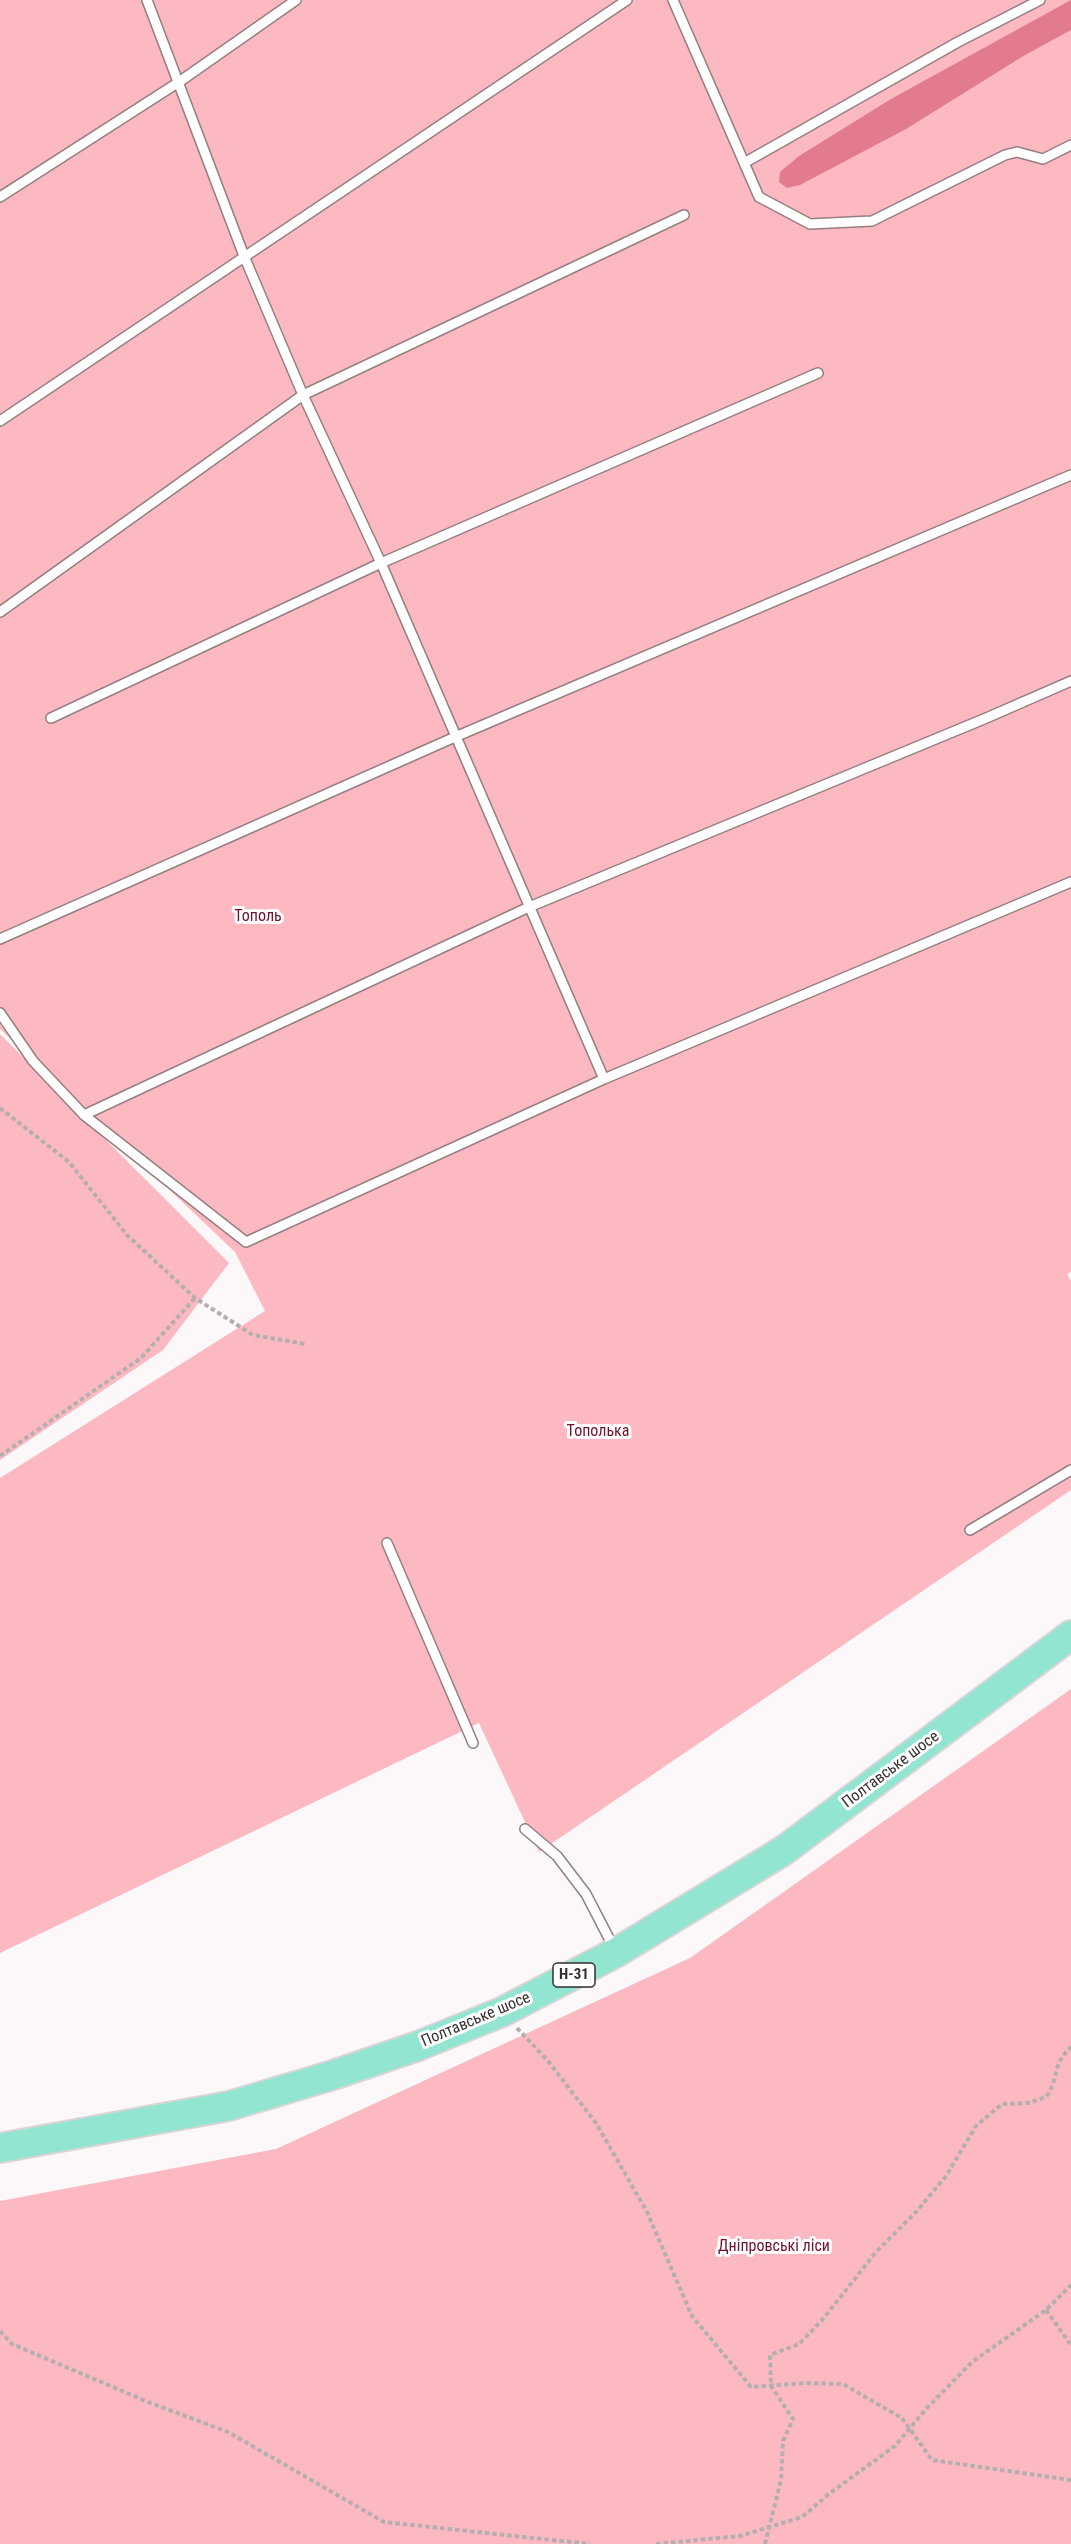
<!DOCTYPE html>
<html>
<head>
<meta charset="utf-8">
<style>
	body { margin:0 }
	canvas { display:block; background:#fcf7f8 }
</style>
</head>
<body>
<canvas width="1071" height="2544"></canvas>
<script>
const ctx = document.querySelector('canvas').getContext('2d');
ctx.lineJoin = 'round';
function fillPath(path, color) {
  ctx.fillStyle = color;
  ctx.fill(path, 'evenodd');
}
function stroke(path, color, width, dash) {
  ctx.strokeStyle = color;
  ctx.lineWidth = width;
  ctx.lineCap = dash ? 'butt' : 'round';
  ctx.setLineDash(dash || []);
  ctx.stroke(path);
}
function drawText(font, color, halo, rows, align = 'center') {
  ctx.font = font + ' "Roboto Condensed",sans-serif';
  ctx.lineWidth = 6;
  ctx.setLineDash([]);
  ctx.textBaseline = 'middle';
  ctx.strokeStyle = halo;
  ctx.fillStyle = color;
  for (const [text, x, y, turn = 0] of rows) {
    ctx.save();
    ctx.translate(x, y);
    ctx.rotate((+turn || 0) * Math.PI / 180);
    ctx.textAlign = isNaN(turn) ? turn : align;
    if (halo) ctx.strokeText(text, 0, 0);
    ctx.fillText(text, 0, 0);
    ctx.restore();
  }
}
fillPath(new Path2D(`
	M0,0H1071V1272L1067,1274L1071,1281V1490L539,1852L479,1723L0,1953V1478L265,1311L235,1252L0,1029Z
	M0,1034L229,1263L163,1350L0,1460Z
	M1071,1689V2544H0V2201L276,2149L690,1958Z`), '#fdb9c2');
fillPath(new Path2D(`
	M1071,0V30L1025,55L906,129L800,185L787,188L779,182L780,172L799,156L891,99Z`), '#e27b8c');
const lane = new Path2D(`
	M147,0L244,256L303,395L381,563L604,1079
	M673,0L759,197L810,224L872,221L1005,155L1017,152L1043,159L1071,145
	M744,163L958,42L1040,0
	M0,197L179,82L296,0
	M0,421L627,0
	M0,612L303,395L684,215
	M51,718L381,563L818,373
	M0,939L455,737L1071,475
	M0,1013L33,1061L84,1115L246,1242L604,1079L1071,882
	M84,1115L529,907L984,719L1071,681
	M970,1530L1071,1470
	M387,1543L473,1743
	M525,1829L557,1856L586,1894L615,1950`);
const primary = new Path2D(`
	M0,2148L229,2106L333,2075L418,2046L502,2012L617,1952L783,1851L1071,1635`);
stroke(lane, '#947f81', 12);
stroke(primary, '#d7d5d5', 32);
stroke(new Path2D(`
	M0,1108L69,1162L127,1235L195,1298L253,1335L306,1344
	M0,1456L141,1358L195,1298
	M517,2028L548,2061L596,2123L647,2212L692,2316L751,2387L805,2383L843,2384L902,2418L932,2460L1071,2480
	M1046,2310L1071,2345
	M0,2331L12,2344L148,2402L228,2432L384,2522L590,2544
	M656,2544L740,2536L802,2517L830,2493L895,2446L926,2409L972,2362L1046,2310L1071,2285
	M765,2544L781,2480L783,2441L793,2419L771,2386L770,2355L799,2344L823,2319L876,2252L916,2212L946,2176L976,2126L1002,2104L1028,2103L1046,2097C1060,2077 1051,2066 1071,2047`), '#b5aeaf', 4, [4.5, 3]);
stroke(lane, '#fff', 9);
stroke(primary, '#92e5d0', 28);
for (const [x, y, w] of [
	[574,1975,42]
]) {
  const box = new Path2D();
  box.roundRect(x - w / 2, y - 12, w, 24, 4.5);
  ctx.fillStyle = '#fff';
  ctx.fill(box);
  stroke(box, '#372e2e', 1.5);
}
drawText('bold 15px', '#372e2e', null, [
	["Н-31",574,1975]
]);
drawText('16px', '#6f122c', '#fff', [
	["Тополь",258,917],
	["Тополька",598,1432],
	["Дніпровські ліси",774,2247]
]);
drawText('16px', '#372e2e', '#fff', [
	["Полтавське шосе",891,1770,-37],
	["Полтавське шосе",476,2020,-23]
]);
</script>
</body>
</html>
